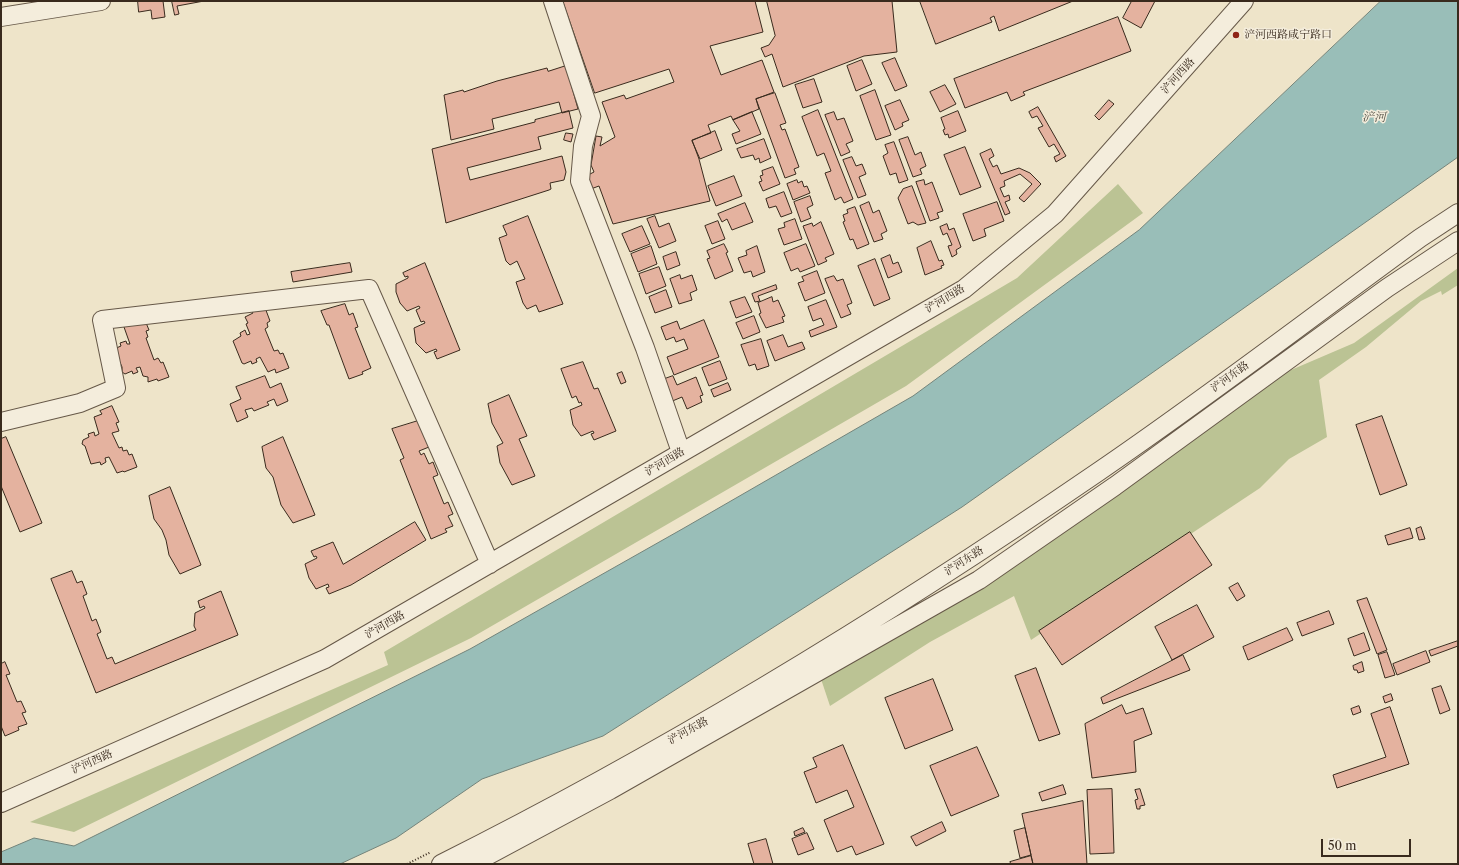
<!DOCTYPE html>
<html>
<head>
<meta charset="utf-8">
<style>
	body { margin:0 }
	#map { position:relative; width:1459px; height:865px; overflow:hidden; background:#eee4c9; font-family:"Libre Caslon Text",serif }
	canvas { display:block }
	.frame { position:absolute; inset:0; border:2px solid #392a1d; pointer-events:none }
	.scale { position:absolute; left:1321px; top:839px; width:90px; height:18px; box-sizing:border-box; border:2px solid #392a1d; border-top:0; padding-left:5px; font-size:12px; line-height:14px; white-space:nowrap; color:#392a1d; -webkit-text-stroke:3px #f4eddc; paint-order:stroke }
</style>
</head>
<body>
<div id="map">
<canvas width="1459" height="865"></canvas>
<div class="frame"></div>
<div class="scale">50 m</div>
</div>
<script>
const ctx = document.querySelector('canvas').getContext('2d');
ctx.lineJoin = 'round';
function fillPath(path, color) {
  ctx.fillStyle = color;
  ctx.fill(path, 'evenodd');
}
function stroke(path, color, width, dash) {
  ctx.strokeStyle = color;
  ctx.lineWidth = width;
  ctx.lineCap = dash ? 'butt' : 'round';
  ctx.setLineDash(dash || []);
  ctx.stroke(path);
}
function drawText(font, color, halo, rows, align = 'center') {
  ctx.font = font + ' "Libre Caslon Text","Noto Serif SC",serif';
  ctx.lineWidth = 3;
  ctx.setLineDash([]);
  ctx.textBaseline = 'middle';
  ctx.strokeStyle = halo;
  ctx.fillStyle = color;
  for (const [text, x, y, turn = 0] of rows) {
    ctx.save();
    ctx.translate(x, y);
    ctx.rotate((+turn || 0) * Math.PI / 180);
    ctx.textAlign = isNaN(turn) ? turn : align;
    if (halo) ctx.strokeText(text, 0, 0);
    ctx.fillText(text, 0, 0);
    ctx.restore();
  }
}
fillPath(new Path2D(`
	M1118,184L1143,213L906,386L471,638L74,832L30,822L388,665L384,652L1017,278Z
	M1458,268V285L1442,295L1441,291L1421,301L1366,347L1319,380L1327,437L1289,459L1260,488L1031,640L1014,596L930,642L830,706L821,679L880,647L973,589L1284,373L1354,343Z`), '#bbc394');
const water = new Path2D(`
	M1381,1H1458V157L962,507L603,736L482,779L396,838L340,864H1V852L34,838L74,846L470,649L684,528L913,396L1139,230Z`);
fillPath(water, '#99beb8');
stroke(water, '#73837a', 1);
const building = new Path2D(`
	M138,1H163L165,17L152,19L151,10L139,12Z
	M172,1H204L177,6L179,14L175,15Z
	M563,1H755L763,32L710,46L721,75L762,60L774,92L756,99L759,109L733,120L731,116L708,125L711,133L692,140L699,159L710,201L613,224L599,186L588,190L584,177L594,172L591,165L596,136L602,137L600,146L615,137L602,102L624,95L626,99L674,82L669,69L595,93Z
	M767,1H892L897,52L864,56L783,87L772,54L765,57L761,48L769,45L775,36Z
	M920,1H1073L999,31L994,16L990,18L992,22L936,44Z
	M1132,1H1155L1141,28L1123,18Z
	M1118,17L1131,51L1023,92L1025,95L1011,101L1007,92L965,108L954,79Z
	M895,58L907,86L895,91L882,63Z
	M862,60L872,84L856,91L847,66Z
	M566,66L578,109L562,113L559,102L492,119L494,129L451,140L444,95L463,90L464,92L497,81L547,68L548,71Z
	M814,79L822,102L803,108L795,85Z
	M945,85L956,104L940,112L930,92Z
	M875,90L891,135L876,140L860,96Z
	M775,93L786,123L780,125L782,130L785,129L799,167L794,169L796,174L785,178L756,99Z
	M900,100L909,120L902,123L903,126L895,130L885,106Z
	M1109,100L1114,104L1099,120L1095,116Z
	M1038,107L1066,156L1056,162L1054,157L1060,154L1054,144L1049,147L1038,128L1043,126L1037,116L1032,118L1029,112Z
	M818,110L853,199L844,203L841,197L835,200L825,173L831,171L824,153L817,156L802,117Z
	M569,111L573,128L538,137L541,149L467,168L470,180L562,156L566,172L564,180L550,183L551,189L549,190L446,223L432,149L535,122V120Z
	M958,111L966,131L949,138L948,134L945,135L943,130L945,129L941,118Z
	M752,112L761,134L736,144L732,134L740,131L733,120Z
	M834,112L837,120L844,118L853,141L846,144L850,152L841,156L825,115Z
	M715,131L722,150L700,159L692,141Z
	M566,133L573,134L571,142L564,140Z
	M908,137L915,155L921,152L926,166L920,169L922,174L913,177L899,140Z
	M764,139L771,158L760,163L759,158L755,160L753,155L741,158L737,149Z
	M894,142L908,180L899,183L896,173L890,175L883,156L888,153L885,145Z
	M965,147L981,187L960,195L944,155Z
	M991,149L994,156L989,159L993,167L997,165L1001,174L1019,168L1030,173L1041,184L1024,202L1019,198L1032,184L1020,174L1004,181L1005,186L1000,188L1004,197L1009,195L1010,200L1005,202L1010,213L1005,215L980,154Z
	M852,157L856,166L862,164L866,174L859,177L866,195L858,198L843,160Z
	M773,167L780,184L763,191L759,182L762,181L760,176L763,175L762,171Z
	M734,176L742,196L716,206L708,186Z
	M797,180L798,183L802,181L804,187L807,186L810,193L793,200L787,184Z
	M924,180L925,185L932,182L943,211L937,213L939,218L930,221L916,182Z
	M912,186L926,223L918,225L913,222L908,224L898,198L903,189Z
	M784,192L792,213L781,217L776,206L769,208L766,199Z
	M810,196L813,205L807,208L811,218L801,222L794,202Z
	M869,202L873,213L879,210L887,231L881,234L883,239L874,242L860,206Z
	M997,202L1004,221L984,229L986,236L973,241L963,214Z
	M745,203L753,222L732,230L727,219L722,222L718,214Z
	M855,207L869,244L857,249L853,239L850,240L843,222L845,221L843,215L848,213L847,210Z
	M528,216L563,304L539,312L536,305L527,309L523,303L516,282L525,279L517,261L510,265L506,261L499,238L507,235L503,226Z
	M655,216L659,227L669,223L676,241L659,248L647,219Z
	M795,219L802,239L784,245L778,229L785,227L784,223Z
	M718,221L725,239L712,244L705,226Z
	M821,222L834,254L825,258L827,261L818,265L803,226L812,223L813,226Z
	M947,224L949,230L954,228L961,247L956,250L957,254L952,257L948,246L952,245L947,233L943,235L940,227Z
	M642,226L650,244L630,252L622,234Z
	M931,241L939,261L942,260L944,265L941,266L942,268L925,275L917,248Z
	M724,244L728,252L726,253L733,271L715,279L707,259L710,258L707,251Z
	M806,244L815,266L800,272L798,268L791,271L784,253Z
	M651,246L657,264L638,272L631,254Z
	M757,246L765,272L753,277L751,271L744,273L738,258L747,255L746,251Z
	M676,252L680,265L667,270L663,257Z
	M890,255L893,264L898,262L902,272L888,278L881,259Z
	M875,259L890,299L874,306L858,266Z
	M350,263L352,272L293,282L291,272Z
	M425,263L460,350L437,359L434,352L437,351L436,349L426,353L416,343L414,328L425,323L424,321L421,322L416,310L420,308L419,306L407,311L400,303L396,292V284L408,278V276L405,277L403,273Z
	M659,267L666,286L646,294L639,274Z
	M817,271L825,293L805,301L798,283L804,281L802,277Z
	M680,275L681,279L692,275L697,290L690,293L692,300L679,304L670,279Z
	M834,276L837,281L843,279L852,303L847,305L851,314L841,318L825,279Z
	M776,285L777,289L758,296L760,301L755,302L752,294Z
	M666,290L672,307L655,313L649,297Z
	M745,297L752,312L736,318L730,302Z
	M772,297L773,302L778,300L785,316L782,317L784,322L766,328L759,314L761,313L758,303Z
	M826,300L837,327L811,337L809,331L824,325L821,318L813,321L808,307Z
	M345,304L349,315L353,313L358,327L355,328L371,368L362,372L363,374L349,379L329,325H327L321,311Z
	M264,305L270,321L267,323L268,327L265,329L274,351L278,350L280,354L283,353L289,368L276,373L275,369L268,372L260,357L256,359L257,362L252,364L251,361L244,364L242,363L233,341L241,336L240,333L245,330L247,335L250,334L246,324L248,323L245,317L253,313L251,310Z
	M754,316L760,332L743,339L736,323Z
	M144,318L149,330L146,331L148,337L146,338L154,360L158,358L161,363L163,362L169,377L158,381L157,379L148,382V377L143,376L140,367L136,368L138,372L133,374L132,371L125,374L122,372V367L114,349L121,346L120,343L126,341L127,344H130L124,327Z
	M704,320L719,357L674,375L667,357L688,349L684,339L676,342L674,337L666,340L661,327L677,321L680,329Z
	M783,335L788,347L802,342L805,349L775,361L767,341Z
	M761,339L769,366L757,370L755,364L749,366L741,345Z
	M720,361L727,379L709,386L702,368Z
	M583,362L594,389L598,388L616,431L594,440L591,434L594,433L593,431L581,436L573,425L570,410L582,405L581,402L579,403L576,396L572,398L561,369Z
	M622,372L626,382L621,384L617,374Z
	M265,376L270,388L281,383L288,401L277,406L274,399L267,402L269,405L254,411L252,408L245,410L248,417L237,422L230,404L241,399L236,387Z
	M673,376L677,385L696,377L703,395L700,396L702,402L687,409L682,397L670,402L662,380Z
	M728,383L731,390L714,397L711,390Z
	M509,395L527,436L519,439L535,476L512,485L500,463L497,446L503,443L492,423L488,404Z
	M112,406L119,422L116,423L119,431L112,433L119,448L122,447L123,451L127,450L129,455L132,454L137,467L124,472L123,471L117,473L109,457L105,458L106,462L101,465L100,462L91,464L85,446L82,444L83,440L89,437L88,434L94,432L95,436L99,434L94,417L102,414L100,411Z
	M1382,416L1407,485L1380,495L1356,425Z
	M418,421L429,447L419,451L421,455L424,453L429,464L433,462L438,475L433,477L444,504L448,502L453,514L448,516L453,526L445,529L447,532L431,539L400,460L404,458L392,429Z
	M6,437L42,523L20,532L1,486V439Z
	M283,437L315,515L293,523L281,505L273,477L266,468L262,447Z
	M170,487L201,565L180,574L169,555L166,540L162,530L154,519L149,496Z
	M415,522L426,540L351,585L329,594L326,588L329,587L328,584L316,589L309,578L305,564L317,558L316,556L314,557L311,551L333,542L343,564Z
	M1421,527L1425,539L1419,540L1416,529Z
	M1410,528L1413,538L1388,545L1385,536Z
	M1190,532L1212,565L1062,665L1039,631Z
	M72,571L77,583L82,581L87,594L83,596L92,621L96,619L101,632L97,634L107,659L112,657L115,664L196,630L194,626L195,613L205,608L204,606L200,608L198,601L221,591L238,635L96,693L51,579Z
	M1238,583L1245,596L1237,601L1229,588Z
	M1367,598L1387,650L1377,654L1357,601Z
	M1197,605L1214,637L1172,660L1155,627Z
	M1329,611L1334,624L1302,636L1297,623Z
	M1287,628L1293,640L1248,660L1243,647Z
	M1364,633L1370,650L1354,656L1348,639Z
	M1458,641V646L1431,656L1429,651Z
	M1426,651L1430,662L1397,675L1393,664Z
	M1387,652L1395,675L1385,678L1378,655Z
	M1183,655L1190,670L1103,704L1101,698Z
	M5,662L10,674L6,675L17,702L21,701L26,712L22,713L27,724L18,727L19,730L5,736L1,726V664Z
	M1362,662L1364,671L1358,673L1357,670H1354L1353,666Z
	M1036,668L1060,734L1039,741L1015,676Z
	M933,679L953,730L905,749L885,698Z
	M1441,686L1450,710L1440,714L1432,689Z
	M1391,694L1393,700L1385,703L1383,697Z
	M1122,705L1126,714L1143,708L1152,734L1134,741L1136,772L1092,778L1085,724Z
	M1359,706L1361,712L1353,715L1351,709Z
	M1390,707L1409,764L1337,788L1333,775L1386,757L1371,714Z
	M843,745L884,844L856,855L852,846L837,852L824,820L854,807L847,790L816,803L804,772L817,767L813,758Z
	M977,747L999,796L951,816L930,766Z
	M1063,785L1066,794L1042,801L1039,793Z
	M1112,789L1114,853L1090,854L1087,790Z
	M1140,789L1145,805L1140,806V809H1137L1135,800L1138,799L1135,790Z
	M1083,801L1087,864H1033L1022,814Z
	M942,822L946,831L916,846L911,837Z
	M803,828L805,832L795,836L794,832Z
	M1025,828L1031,855L1020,858L1014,831Z
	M807,833L814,849L798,855L792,839Z
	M766,839L773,864H754L748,844Z
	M1031,856L1033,864H1011L1010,862Z`);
fillPath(building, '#e4b29f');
stroke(building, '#392a1d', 1);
const minor = new Path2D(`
	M553,1L591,116L583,146L580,181L645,348L681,452
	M1,17L101,1
	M1,422L80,403L116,388L102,320L369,289L490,564
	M1,803L325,659L964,289L1055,214L1244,1
	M441,864C669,750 888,616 1098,472C1208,397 1313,316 1420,238L1458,213
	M472,864L610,790L979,580L1115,486L1387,288L1458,241`);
stroke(minor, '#665848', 20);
stroke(new Path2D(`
	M407,864L431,852`), '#392a1d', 2, [1, 2]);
stroke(minor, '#f4eddc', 18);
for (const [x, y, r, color] of [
	[1236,35,4,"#8f2418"]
]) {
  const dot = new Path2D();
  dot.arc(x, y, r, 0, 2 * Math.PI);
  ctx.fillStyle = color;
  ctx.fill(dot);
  stroke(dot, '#f4eddc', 1.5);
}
drawText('11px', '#392a1d', '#f4eddc', [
	["浐河西路咸宁路口",1244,35]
], 'left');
drawText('11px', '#392a1d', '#f4eddc', [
	["浐河西路",1178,76,-48],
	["浐河西路",945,299,-31],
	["浐河东路",1230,377,-36],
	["浐河西路",665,462,-31],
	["浐河东路",964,561,-33],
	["浐河西路",385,625,-30],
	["浐河东路",688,731,-29],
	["浐河西路",92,762,-24]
]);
drawText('italic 12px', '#514f44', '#f4eddc', [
	["浐河",1374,118]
]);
</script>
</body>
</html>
